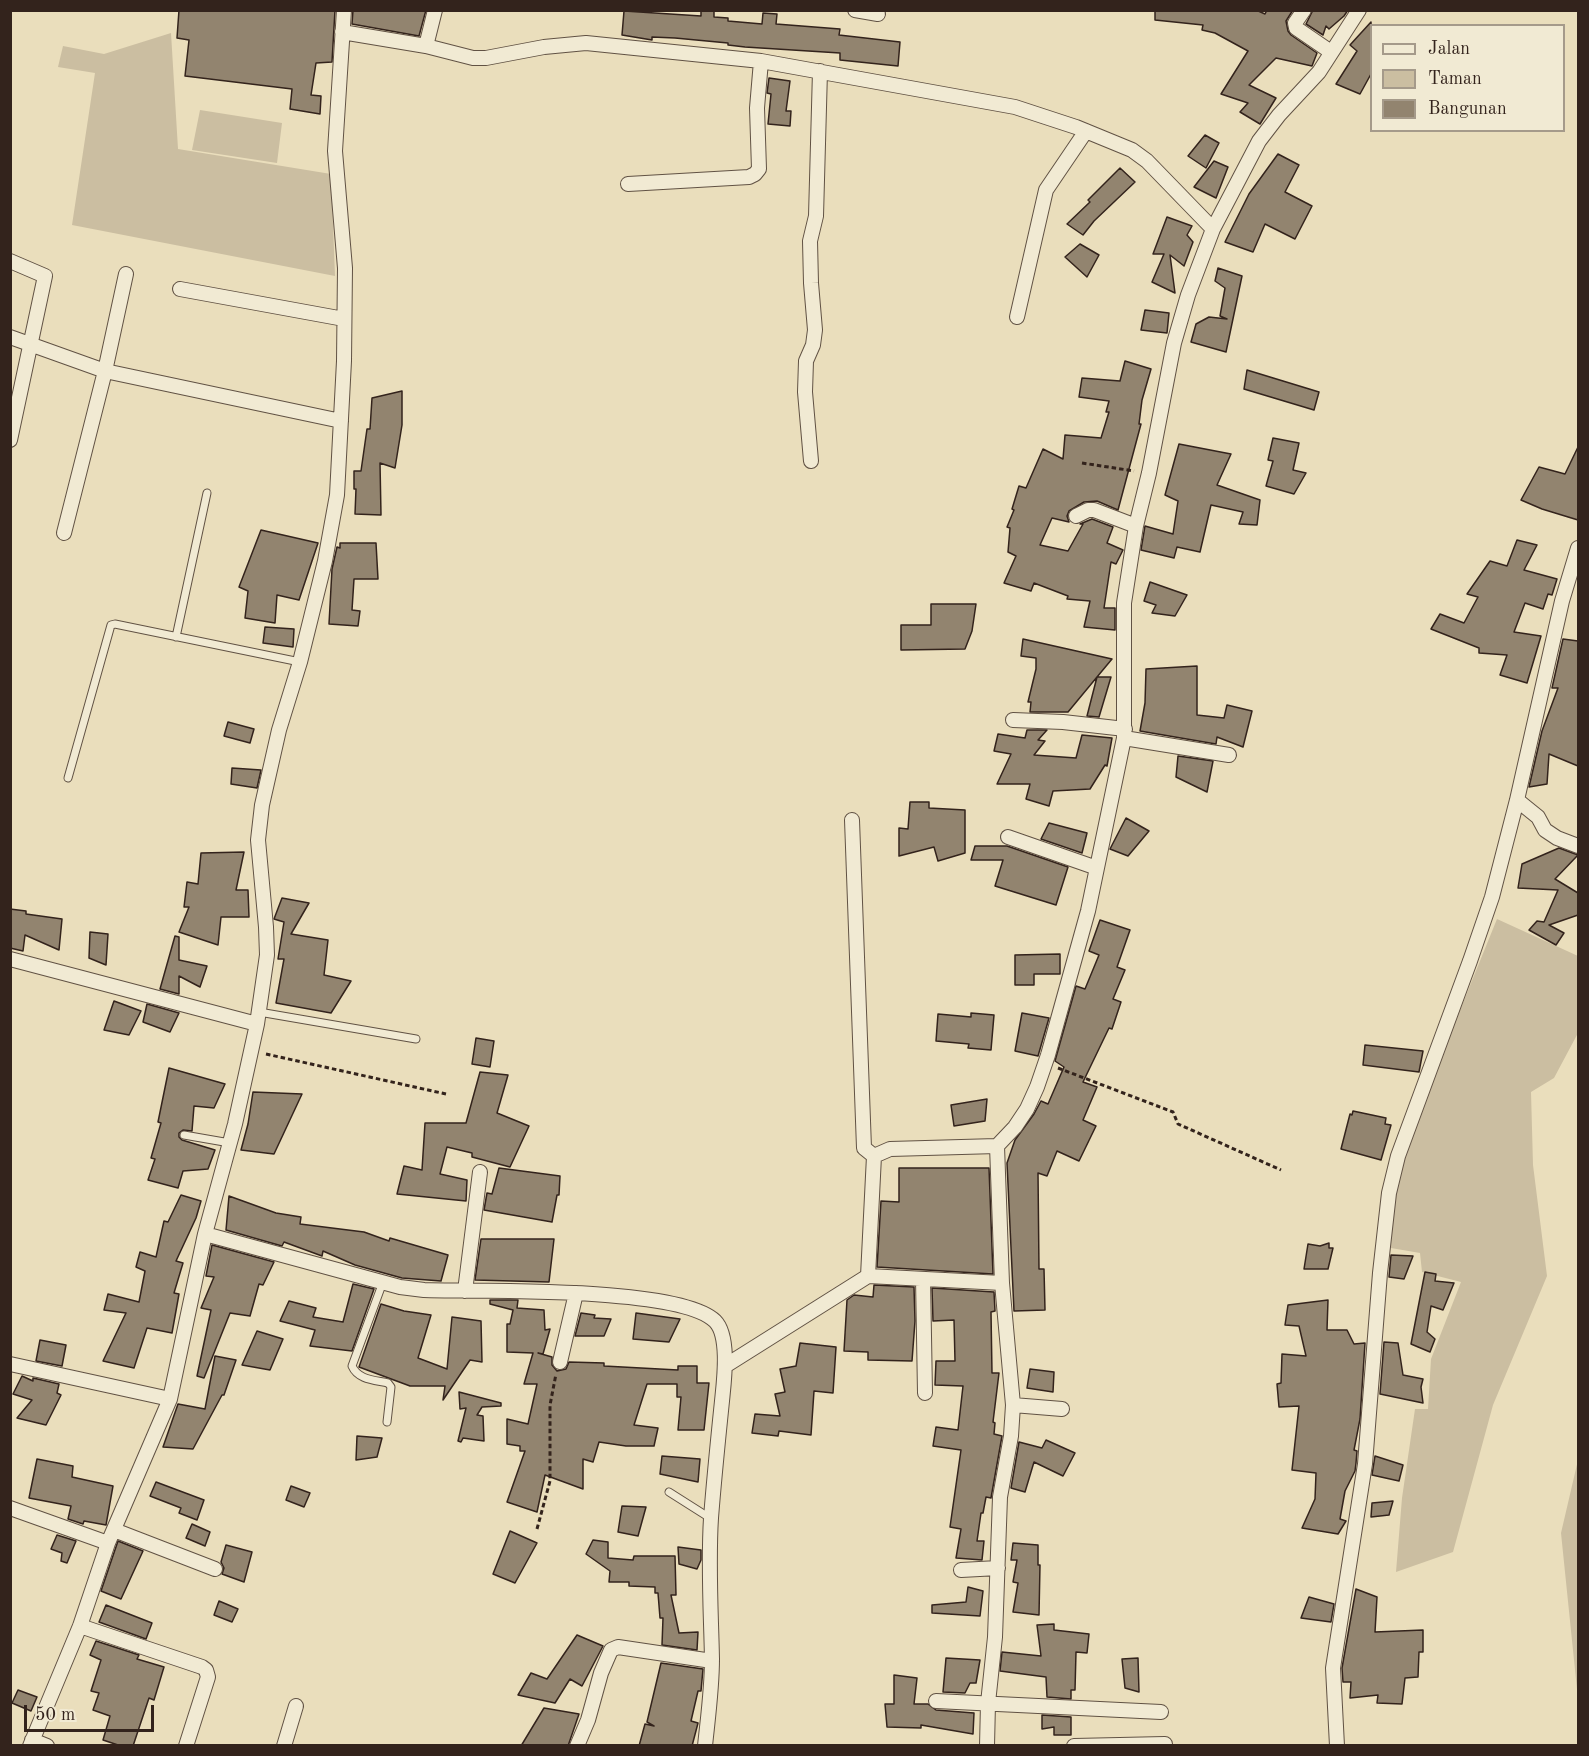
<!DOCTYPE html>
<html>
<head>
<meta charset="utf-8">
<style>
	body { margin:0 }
	#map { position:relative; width:1589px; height:1756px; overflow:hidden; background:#eadebc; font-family:"Old Standard TT",serif }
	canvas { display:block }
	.frame { position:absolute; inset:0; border:12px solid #33231c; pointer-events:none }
	.legend { position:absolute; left:1370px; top:24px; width:195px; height:108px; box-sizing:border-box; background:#f1ead3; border:2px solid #a59a8a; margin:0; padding:8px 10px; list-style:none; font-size:18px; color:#33231c }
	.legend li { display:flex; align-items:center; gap:12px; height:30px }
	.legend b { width:30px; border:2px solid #a59a8a }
	.scale { position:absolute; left:24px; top:1705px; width:130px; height:27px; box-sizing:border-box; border:3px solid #33231c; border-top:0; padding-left:8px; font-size:18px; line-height:21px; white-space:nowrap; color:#33231c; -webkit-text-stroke:4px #f1ead3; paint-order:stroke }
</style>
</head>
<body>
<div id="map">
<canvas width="1589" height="1756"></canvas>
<div class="frame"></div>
<ul class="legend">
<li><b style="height:8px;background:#f1ead3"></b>Jalan</li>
<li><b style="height:16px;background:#cbbea1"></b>Taman</li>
<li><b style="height:16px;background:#92846f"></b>Bangunan</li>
</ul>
<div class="scale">50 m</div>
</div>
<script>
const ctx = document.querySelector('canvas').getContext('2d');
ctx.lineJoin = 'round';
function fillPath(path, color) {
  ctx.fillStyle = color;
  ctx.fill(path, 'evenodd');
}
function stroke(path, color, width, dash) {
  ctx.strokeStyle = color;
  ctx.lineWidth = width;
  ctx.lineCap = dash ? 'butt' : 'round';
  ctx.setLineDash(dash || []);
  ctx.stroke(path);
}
fillPath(new Path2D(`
	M171,33L178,149L331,174L335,276L72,225L95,73L58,67L63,46L104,54Z
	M200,110L282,123L277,163L192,150Z
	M1497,919L1578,956V1033L1554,1078L1531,1092L1533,1165L1547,1276L1493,1405L1453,1552L1396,1572L1402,1498L1415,1409H1428L1431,1359L1461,1282L1422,1272L1420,1253L1391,1248L1394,1173Z
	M1578,1460V1699L1561,1533Z`), '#cbbea1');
const building = new Path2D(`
	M179,10H335L332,62L316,63L311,95L321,96L320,114L290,109L292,89L185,76L189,40L177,38Z
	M353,10H426L419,36L352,24Z
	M701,10H714V17L728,18V21L762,24L763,13L777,14L776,24L840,29L839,35L900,42L898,66L840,60V53L745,47L728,45V43L675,38L652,37V40L622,35L624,11L701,16Z
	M1155,10H1256L1265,14L1267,10H1293L1286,21L1288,31L1291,35L1317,53L1312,66L1276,58L1249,85L1276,98L1260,124L1240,112L1248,103L1221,94L1248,51L1215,33L1202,30L1203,25L1155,20Z
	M1313,10H1348L1344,16L1329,29L1326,26L1323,35L1306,24Z
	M1371,22V74L1360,94L1336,84L1357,51L1350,45Z
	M769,78L790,81L786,111H791L790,126L768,124L771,94L767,93Z
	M1205,135L1219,143L1206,168L1188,156Z
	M1278,154L1299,165L1285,192L1312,206L1295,239L1265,224L1253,252L1225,242L1249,194Z
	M1214,161L1228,167L1216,198L1194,187Z
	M1120,168L1135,182L1094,221L1083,235L1067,224L1090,202L1088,200Z
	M1167,217L1192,226L1187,235L1193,242L1184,266L1170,255L1175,293L1152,282L1164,254H1153Z
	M1080,244L1099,255L1087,277L1065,257Z
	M1218,268L1242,276L1226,352L1191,342L1196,324L1209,317L1227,319L1220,316L1225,288L1215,281Z
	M1145,310L1169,313L1167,333L1141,330Z
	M1125,361L1151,369L1142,400L1139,424H1141L1118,510L1097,501L1084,502L1069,511L1067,516L1069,522L1052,518L1040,545L1068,551L1083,524H1080L1092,519L1113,527L1107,543L1123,550L1116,564L1111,562L1104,608H1115V630L1084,627L1090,601L1067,599L1068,596L1034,583L1031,591L1004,583L1016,556L1008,552L1010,528L1007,527L1014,510L1012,509L1019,486L1026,488L1043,449L1063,459L1065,435L1101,438L1109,412H1106L1109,401L1079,397L1082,378L1120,381Z
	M1247,370L1319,392L1314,410L1244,389Z
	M402,391V425L395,468L380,463L381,515L355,514L356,489H354V471H361L367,429H370L372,398Z
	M1273,438L1299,443L1293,470L1306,473L1294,494L1266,486L1273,461L1268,460Z
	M1179,444L1231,454L1217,485L1260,500L1257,525L1239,524L1243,512L1211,505L1200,552L1177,547L1174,558L1141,550L1145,526L1173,534L1178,501L1165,495Z
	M1578,447V520L1542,509L1521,500L1539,467L1565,474Z
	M261,530L318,543L299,600L277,595L275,623L245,618L248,591L239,587Z
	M1517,540L1537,545L1524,570L1557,579L1552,595L1548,594L1543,609L1525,603L1514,632L1541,636L1527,683L1500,675L1507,655L1479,653V648L1431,629L1440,614L1464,623L1478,597L1467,594L1490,561L1507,566Z
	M340,543H376L378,579H354L352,610L360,611L358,626L329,624L332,569L337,547L340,548Z
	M1150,582L1187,595L1175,616L1152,613L1156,605L1144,601Z
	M931,604H976L972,631L965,649L901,650V625H931Z
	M265,627L294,629L293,647L263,643Z
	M1023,639L1112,659L1097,677H1111L1099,717L1087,716L1097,677L1068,712H1030L1031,702H1028L1036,669V658L1021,656Z
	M1563,639L1578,641V766L1549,754L1547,784L1529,787L1542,731L1558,688H1552Z
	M1197,666V715L1224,718L1227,705L1252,711L1243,747L1217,737L1216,744L1140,731L1145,703L1146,669Z
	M228,722L254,729L250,743L224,736Z
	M1027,730H1047L1038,740L1045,741L1034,755L1076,758L1082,735L1112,738L1107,766L1105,765L1090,789L1053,791L1049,806L1026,799L1030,784H997L1011,754L994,751L998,734L1025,738Z
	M1178,756L1213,761L1207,792L1176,777Z
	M232,768L261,770L257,788L231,784Z
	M910,802H929V808L965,810V853L938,861L934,847L899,856V828L908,829Z
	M1126,818L1149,831L1128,856L1110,849Z
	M1049,823L1087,833L1082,853L1041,839Z
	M975,846H1007L1068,867L1056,905L995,886L1003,860H971Z
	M1559,848L1578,855L1555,879L1578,893V915L1549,925L1564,933L1556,945L1529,930L1537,921L1544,922L1558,890L1518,888L1522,864Z
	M244,852L236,890H248L249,917H221L218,945L179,932L189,907H184L187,882L198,884L201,853Z
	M282,898L309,903L291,934L328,940L324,975L351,981L331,1013L276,1003L284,959H278L284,922L274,919Z
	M10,909L26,911V914L62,919L59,950L25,935L23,951L10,948Z
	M1100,920L1130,930L1117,967L1125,970L1113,999L1121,1002L1112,1029L1109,1028L1083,1082L1097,1087L1083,1120L1096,1126L1079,1161L1057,1151L1047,1176L1038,1173L1039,1269H1044L1045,1310L1014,1311L1007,1163L1015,1140L1034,1114L1041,1101L1048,1104L1064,1067L1055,1061L1076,986L1085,989L1099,955L1089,951Z
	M90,932L108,934L106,965L89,958Z
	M175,936L179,937V960L207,966L200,987L179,976V994L160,989Z
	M1060,954V974H1034V985H1015V955Z
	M114,1001L141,1011L129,1035L104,1030Z
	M147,1004L179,1013L170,1032L143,1022Z
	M971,1013L994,1015L991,1050L968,1048L969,1044L936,1041L938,1014L971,1017Z
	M1022,1013L1049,1018L1038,1056L1015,1051Z
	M476,1038L494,1041L490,1067L472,1064Z
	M1365,1045L1423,1051L1419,1072L1363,1065Z
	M169,1068L225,1084L214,1108L194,1106L192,1131L183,1130L179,1133V1137L182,1140L215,1150L208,1169L183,1171L178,1188L148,1180L155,1159L151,1158L161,1123L158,1122Z
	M480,1072L508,1075L497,1113L529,1126L510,1167L472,1157V1153L447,1147L440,1174L467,1180L466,1201L397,1194L404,1166L422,1170L425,1123H466Z
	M253,1092L302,1094L274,1154L241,1150L248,1124Z
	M987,1099L985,1121L954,1126L951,1105Z
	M1353,1111L1386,1118L1385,1124L1391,1125L1381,1160L1341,1149L1350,1114L1352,1115Z
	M499,1168L560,1176L559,1195H557L552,1222L484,1210L487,1193L492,1194Z
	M899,1168H989L993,1274L877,1267L881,1201L899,1202Z
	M181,1195L201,1201L196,1218L176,1261L183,1263L174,1293L179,1294L172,1333L147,1328L134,1368L103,1361L126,1313L104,1310L108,1294L139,1302L145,1271L136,1267L140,1252L156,1257L164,1221L168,1222Z
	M229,1196L276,1213L301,1217L300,1224L364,1232L389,1241L390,1238L448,1255L441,1281L402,1278L355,1265L323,1251L322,1256L284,1242L282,1246L226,1230Z
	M481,1239H554L549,1282L475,1280Z
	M1329,1243V1248H1333L1328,1269H1304L1308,1244L1320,1246Z
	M212,1245L274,1262L263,1285L259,1284L250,1316L230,1313L204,1378L197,1376L211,1310L201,1308L214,1277L206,1276Z
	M1391,1255L1413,1256L1404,1279L1389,1277Z
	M1425,1272L1436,1274L1435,1281L1454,1283L1443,1310L1431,1306L1427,1332L1435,1339L1430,1352L1411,1344Z
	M353,1284L374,1289L352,1351L310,1346L315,1330L280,1321L289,1301L316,1308L313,1317L343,1322Z
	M874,1285L914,1287L915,1321L912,1361L868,1360V1352L844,1351L847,1300L854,1295L873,1297Z
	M932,1288L994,1292L995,1311L991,1312L992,1373H999L993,1422L995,1423L994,1434L1002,1436L991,1498L986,1497L983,1513H981L977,1541H984L982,1560L956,1558L961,1529L950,1527L961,1450L933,1446L936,1427L958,1430L963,1386L935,1385L936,1361H955L954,1320L933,1321Z
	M490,1300H518L517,1308L544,1310L545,1330L550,1329L543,1354L538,1353L552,1357V1365L557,1371L566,1369L569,1362L604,1363V1366L678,1370V1366H697V1383H709L704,1430H678L681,1397H677V1384H647L634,1425L658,1428L654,1446H626L599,1442L593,1462L583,1459V1489L545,1475L537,1512L507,1502L525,1451H520V1446L507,1444V1419L528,1424L537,1384H524L533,1353L507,1352V1324H510L513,1310L490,1304Z
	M1328,1300L1327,1330H1347L1354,1344L1365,1343L1360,1419L1354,1450L1357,1451L1356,1463L1355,1471L1345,1491L1340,1519L1346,1521L1338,1534L1302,1528L1315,1499L1316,1473L1292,1470L1299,1406L1279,1407L1277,1384L1281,1383L1282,1354L1306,1356L1299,1326L1285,1325L1288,1305Z
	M381,1304L404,1311L431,1315L418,1358L447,1369L452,1317L481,1321L482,1362L470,1360L443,1400L445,1386H410L359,1367Z
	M581,1313L595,1315L594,1318L611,1319L604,1336H575Z
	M636,1313L680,1319L669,1342L633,1339Z
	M257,1331L283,1339L270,1370L242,1365Z
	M40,1340L66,1345L62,1366L36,1361Z
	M1384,1342L1398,1343L1403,1375L1423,1379L1421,1387L1423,1403L1380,1394Z
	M800,1343L836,1347L833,1393L814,1391L811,1435L779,1431L778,1436L752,1433L755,1414L780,1416L775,1394L785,1392L780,1369L796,1366Z
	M215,1356L236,1360L224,1395H222L193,1449L163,1447L178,1404L205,1409Z
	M1030,1369L1054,1372L1053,1392L1027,1388Z
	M22,1376L33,1381V1378L59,1384L57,1393L61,1395L46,1425L17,1418L32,1400L13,1394Z
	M459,1392L501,1403V1406L482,1407L477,1415L483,1416L484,1441L463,1438L461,1442L458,1441L466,1408L460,1409Z
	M357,1436L382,1438L377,1457L356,1460Z
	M1046,1440L1075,1453L1063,1476L1034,1462L1025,1492L1011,1488L1019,1442L1042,1448Z
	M662,1456L700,1459L698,1482L660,1474Z
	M1375,1456L1403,1465L1399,1481L1372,1475Z
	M37,1459L73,1466L72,1477L113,1486L106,1525L84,1521L83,1524L68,1519L71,1506L29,1498Z
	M156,1482L204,1500L197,1520L179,1513L181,1508L150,1496Z
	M291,1486L310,1493L304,1507L286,1500Z
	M1393,1501L1389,1515L1371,1517L1372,1503Z
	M622,1506L646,1507L638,1536L618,1532Z
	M192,1524L210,1532L205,1546L186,1538Z
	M510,1531L537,1543L515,1583L493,1574Z
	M57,1535L76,1541L67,1563L61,1561L62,1553L51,1549Z
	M593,1540L608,1542V1558L633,1560L634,1556H675L676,1595H671L679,1633L698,1632L697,1650L662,1645L663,1618H660L658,1593H655V1587L629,1586V1582H609L610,1571L586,1554Z
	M118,1541L143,1551L121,1599L101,1591Z
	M1013,1543L1038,1545V1565H1040L1039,1615L1013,1612L1018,1583L1013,1582L1017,1560H1011Z
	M226,1545L252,1552L244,1582L222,1574L224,1568L221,1562Z
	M678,1547L701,1550V1560L697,1569L679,1564Z
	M968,1587L983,1591L980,1616L932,1613V1605L966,1602Z
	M1356,1589L1377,1597L1375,1632L1423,1630V1652H1419L1418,1677L1405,1678L1402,1704L1377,1703L1378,1695L1350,1698L1351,1682H1343L1342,1668Z
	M1309,1597L1334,1604L1331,1622L1301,1618Z
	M219,1601L238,1609L232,1622L214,1615Z
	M106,1605L152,1623L146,1639L99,1622Z
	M1054,1624V1630L1089,1634L1087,1653L1076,1652L1075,1690H1071V1699L1047,1697L1046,1677L1000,1671L1002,1652L1041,1656L1037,1625Z
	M577,1635L603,1646L582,1686L570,1679L555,1703L518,1695L531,1673L547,1679Z
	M96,1641L139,1655L137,1659L164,1667L154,1700L149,1698L133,1746H121L103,1740L110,1716L93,1710L99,1693L91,1691L101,1660L90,1655Z
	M946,1658L980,1660L976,1683H970L965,1693L943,1692Z
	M1138,1658L1139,1692L1125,1688L1122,1659Z
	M661,1663L703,1669L701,1691H698L691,1721L698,1723L692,1746H639L645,1724L654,1726L647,1722Z
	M894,1675L917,1678L914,1704H928L936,1710L974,1713L973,1734L921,1725V1728L887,1727L885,1704H894Z
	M18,1690L37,1697L31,1711L12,1703Z
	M544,1708L579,1714L568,1746H521Z
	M1042,1715L1071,1717V1735H1054V1727L1042,1729Z`);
fillPath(building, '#92846f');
stroke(building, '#33231c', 1.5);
const service = new Path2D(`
	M176,637L207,493
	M68,778L111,625L115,624L300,662
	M259,1012L416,1039
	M184,1135L230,1143
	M383,1282L352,1366C358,1380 375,1380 388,1383L391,1387L387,1422
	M669,1492L710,1518`);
const minor = new Path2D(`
	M855,10L878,14
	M1304,10L1295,23L1296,28L1331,52
	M342,32L426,46L473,58H486L544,47L586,43L761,61L1015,107L1076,127L1132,150L1147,161L1213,229
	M426,46L435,10
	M628,184L749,177L755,174L759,169L757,108L761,61
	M10,261L45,276L10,440
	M180,289L344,319
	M1017,317L1046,190L1086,131
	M10,337L105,371L126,274
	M811,461L805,392L806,361L813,345L815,330L811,283L810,241L816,216L820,71
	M1076,516L1088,510H1094L1136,526
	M64,533L105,371L341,421
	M1013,720L1063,722L1125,729
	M1124,738L1229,755
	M1517,800L1538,817L1545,830L1557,838L1578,846
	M852,820L864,1148L874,1156
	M1008,837L1097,868
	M10,959L257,1024
	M205,1234L400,1287L424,1290C480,1292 679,1286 715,1321C730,1336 724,1381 722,1401C718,1440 714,1479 711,1518C708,1565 711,1612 712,1659C712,1688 708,1717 705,1746
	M868,1276L1002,1283
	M923,1279L925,1393
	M465,1291L480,1172
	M560,1362L576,1293
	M10,1364L170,1399
	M725,1366L868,1276L874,1156L890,1149L997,1146
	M1013,1405L1062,1409
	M10,1508L108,1543
	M114,1530L215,1569
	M961,1570L998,1568
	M80,1626L202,1667L206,1670L208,1677L186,1746
	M936,1701L1161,1712
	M32,1740L47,1746
	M30,1746L80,1626L108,1543L170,1399L205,1234L235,1124L257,1024L267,955L266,927L258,840L262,805L279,730L300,662L325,561L337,495L344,361L345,268L335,151L344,10
	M284,1746L296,1706
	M577,1746L588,1720L601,1673L611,1650L618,1647L712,1661
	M987,1746L988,1703L995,1637L1000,1497L1011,1436L1013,1405L1002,1283L997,1146L1015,1127L1027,1109L1037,1087L1048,1055L1088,911L1124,738V603L1136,526L1149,473L1174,343L1188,295L1213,229L1259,141L1279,115L1319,72L1359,10
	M1074,1746L1165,1744
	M1337,1746L1333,1668L1365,1464L1380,1273L1389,1193L1398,1156L1470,961L1492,897L1517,800L1562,601L1578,548`);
stroke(service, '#615244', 9);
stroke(minor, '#615244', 16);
stroke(new Path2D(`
	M1082,463L1134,471
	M266,1054L446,1094
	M1058,1068L1173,1112L1178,1124L1281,1170
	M537,1529L550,1481V1405L556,1374`), '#33231c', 3, [4.5, 3]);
stroke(service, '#f1ead3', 7);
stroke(minor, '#f1ead3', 14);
</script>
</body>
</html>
